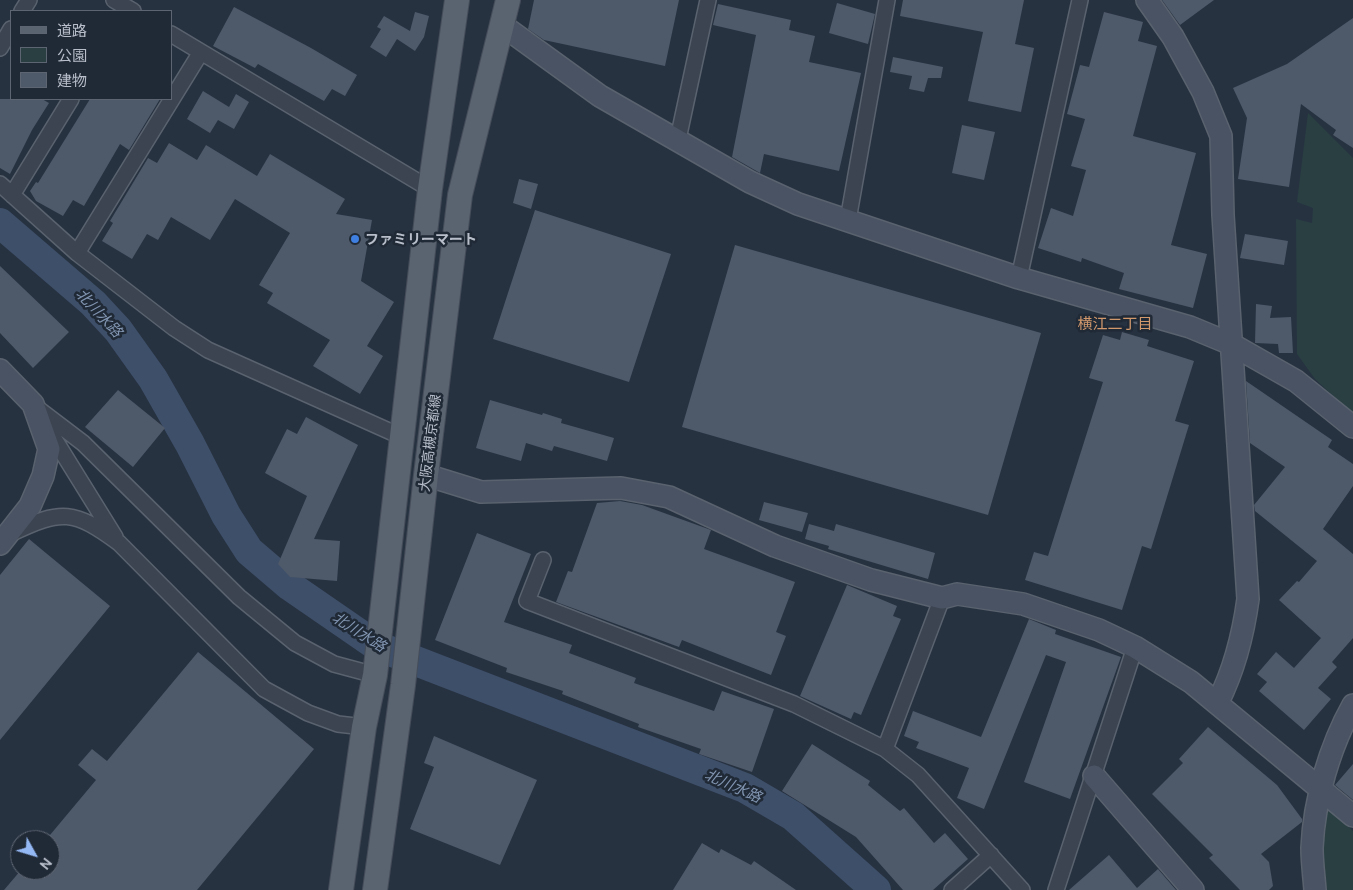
<!DOCTYPE html>
<html>
<head>
<meta charset="utf-8">
<style>
	body { margin:0 }
	#map { position:relative; width:1353px; height:890px; overflow:hidden; background:#273241; font-family:Ubuntu,"Noto Sans JP",sans-serif }
	canvas { display:block }
	.legend { position:absolute; left:10px; top:10px; width:162px; height:90px; box-sizing:border-box; background:#202936; border:1px solid #5d6572; margin:0; padding:6px 9px; list-style:none; font-size:15px; color:#b8bfcb }
	.legend li { display:flex; align-items:center; gap:10px; height:25px }
	.legend b { width:25px; border:1px solid #5d6572 }
	.north { position:absolute; left:10px; top:830px; width:50px; height:50px; box-sizing:border-box; background:#202936; border:1px solid #5d6572; border-radius:50%; rotate:129deg; font-size:14px; font-weight:700; line-height:20px; text-align:center; color:#b8bfcb }
	.north::after { content:''; display:block; margin:auto; width:18px; height:22px; background:#94b8f4; clip-path:polygon(50% 0,100% 100%,50% 72%,0 100%) }
</style>
</head>
<body>
<div id="map">
<canvas width="1353" height="890"></canvas>
<ul class="legend">
<li><b style="height:6px;background:#5a6370"></b>道路</li>
<li><b style="height:14px;background:#293f42"></b>公園</li>
<li><b style="height:14px;background:#4e5969"></b>建物</li>
</ul>
<div class="north">N</div>
</div>
<script>
const ctx = document.querySelector('canvas').getContext('2d');
ctx.lineJoin = 'round';
function fillPath(path, color) {
  ctx.fillStyle = color;
  ctx.fill(path, 'evenodd');
}
function stroke(path, color, width, dash) {
  ctx.strokeStyle = color;
  ctx.lineWidth = width;
  ctx.lineCap = dash ? 'butt' : 'round';
  ctx.setLineDash(dash || []);
  ctx.stroke(path);
}
function drawText(font, color, halo, rows, align = 'center') {
  ctx.font = font + ' Ubuntu,"Noto Sans JP",sans-serif';
  ctx.lineWidth = 5;
  ctx.setLineDash([]);
  ctx.textBaseline = 'middle';
  ctx.strokeStyle = halo;
  ctx.fillStyle = color;
  for (const [text, x, y, turn = 0] of rows) {
    ctx.save();
    ctx.translate(x, y);
    ctx.rotate((+turn || 0) * Math.PI / 180);
    ctx.textAlign = isNaN(turn) ? turn : align;
    if (halo) ctx.strokeText(text, 0, 0);
    ctx.fillText(text, 0, 0);
    ctx.restore();
  }
}
fillPath(new Path2D(`
	M1308,113L1353,158V414L1315,379L1297,354L1296,219L1312,223L1313,208L1297,202Z
	M1331,810L1353,831V890H1325L1321,871L1324,814Z`), '#293f42');
stroke(new Path2D(`
	M0,223L93,303L118,330L153,379L190,444L226,515L249,551L290,586L377,646L745,788L793,816L876,890`), '#3e4f69', 30);
fillPath(new Path2D(`
	M534,0H679L665,66L544,40L528,29Z
	M903,0H1024L1015,44L1034,48L1021,112L968,101L983,32L900,16Z
	M1162,0H1214L1180,25Z
	M837,3L875,14L868,44L829,33Z
	M718,4L791,20L789,30L815,36L809,62L861,73L839,171L764,154L760,173L732,157L756,35L713,25Z
	M234,7L311,48L357,75L345,96L332,89L324,101L258,64L255,68L213,46Z
	M415,12L429,16L424,37L415,51L397,39L386,57L370,47L381,29L377,27L384,16L410,31Z
	M1104,12L1143,22L1138,41L1157,46L1133,136L1196,153L1171,245L1207,254L1193,308L1119,289L1124,273L1082,258L1081,262L1038,248L1051,208L1073,216L1086,170L1071,166L1085,119L1067,114L1080,65L1089,67Z
	M1353,18V148L1333,135L1336,130L1301,104L1289,187L1238,179L1247,118L1233,88L1287,64Z
	M893,57L943,67L941,78H928L924,92L909,89L912,76L890,72Z
	M203,91L229,107L236,94L249,102L234,129L218,120L210,133L187,119Z
	M0,99H42L49,103L32,130L10,174L0,168Z
	M90,99H160L129,150L120,144L84,206L73,200L63,216L36,201L30,191L36,182L38,183Z
	M962,125L995,132L984,180L952,173Z
	M169,143L197,160L206,145L257,176L270,154L345,199L336,214L372,220L361,281L394,302L367,346L383,356L360,394L313,366L330,340L267,303L273,293L259,285L290,233L235,199L210,240L171,217L158,240L147,234L132,259L102,241L113,223L110,221L148,158L157,163Z
	M519,179L538,184L531,209L513,203Z
	M535,210L671,254L629,382L493,339Z
	M1245,234L1288,241L1284,265L1240,258Z
	M735,245L1041,333L988,515L682,427Z
	M0,266L69,332L33,368L0,333Z
	M1256,304L1272,306L1270,318L1291,317L1293,353H1279L1278,344L1255,343Z
	M1122,332L1149,340L1147,346L1194,361L1175,421L1189,425L1151,549L1142,546L1122,610L1025,580L1034,552L1048,556L1103,382L1089,378L1103,335L1120,340Z
	M1246,381L1332,440L1328,447L1353,464V486L1323,529L1353,554V638L1332,662L1337,667L1318,688L1331,699L1304,730L1259,691L1267,682L1257,674L1276,652L1294,668L1321,638L1279,600L1297,581L1299,582L1317,561L1255,511L1254,505L1285,467L1250,443Z
	M118,390L165,428L133,467L85,427Z
	M490,400L542,415L543,413L562,419L561,423L614,438L607,461L554,446L552,451L526,443L521,461L476,448Z
	M306,417L358,445L314,539L340,541L337,581L290,577L278,564L307,496L265,473L287,429L297,434Z
	M620,501L642,505L711,530L704,549L795,582L776,632L786,636L771,675L682,640L679,647L556,602L568,571L572,572L597,503Z
	M764,502L808,513L802,532L759,520Z
	M809,524L834,531L836,524L935,553L928,579L828,549L829,546L805,539Z
	M477,533L531,554L504,622L572,645L569,653L636,678L634,683L714,711L722,691L774,709L752,772L699,754L701,749L638,727L639,724L562,694L563,691L506,672L507,668L435,640Z
	M29,539L110,606L0,740V575Z
	M847,585L897,606L893,616L901,619L861,715L854,712L851,719L800,696Z
	M1029,619L1056,630L1055,634L1121,657L1070,799L1024,782L1066,662L1046,655L984,809L957,798L969,768L916,748L919,742L904,736L913,711L981,737Z
	M198,652L314,749L197,890H4L21,870H50V835L96,780L78,765L92,749L107,761Z
	M1208,727L1277,785L1302,819V822L1261,854L1269,862L1273,886L1269,890H1240L1209,858L1213,855L1152,794L1183,763L1179,759Z
	M434,736L537,780L500,865L410,829L434,767L424,763Z
	M812,744L870,781L868,785L900,811L904,808L934,843L945,833L968,859L933,890H903L856,837L782,791Z
	M1353,764V800L1335,785Z
	M702,843L719,853L721,849L751,865L754,861L796,890H673Z
	M1109,855L1137,888L1158,869L1176,890H1069Z`), '#4e5969');
const street = new Path2D(`
	M114,0L133,11
	M22,11L29,0
	M171,34L430,189
	M0,48L11,29
	M678,139L708,0
	M0,184L77,253L174,328L208,350L400,436
	M12,195L71,99
	M848,220L887,0
	M77,253L201,52
	M1019,278L1080,0
	M33,405L83,443L239,597L295,643L334,664L375,675
	M48,429L115,537
	M12,533C62,509 74,510 119,543L264,689L308,713L338,724L364,727
	M543,560L527,601L794,704L885,749L918,775L1022,890
	M885,749L942,598
	M952,890L991,855
	M1056,890L1135,647`);
const secondary = new Path2D(`
	M1147,0L1173,37L1203,92L1221,136L1223,215L1248,599C1243,636 1235,668 1218,702
	M502,25L600,96L750,182L798,204L1019,278L1190,327L1231,344L1296,381L1353,427
	M0,370L33,404L49,449L43,476L30,506L0,544
	M426,475L481,492L621,488L669,497L775,546L871,580L942,598L957,594L1023,604L1099,630L1135,647L1191,682L1353,816
	M1094,776L1193,890
	M1315,890C1314,876 1312,862 1312,848C1314,800 1330,746 1353,705`);
const primary = new Path2D(`
	M341,890L364,727L375,675L430,189L457,0
	M375,890L403,685L426,475L460,195L508,0`);
stroke(street, '#59626e', 18);
stroke(secondary, '#59626e', 24);
stroke(primary, '#454d5a', 26);
stroke(street, '#3b4450', 15);
stroke(secondary, '#4a5363', 21);
stroke(primary, '#5a6370', 24);
for (const [x, y, r, color] of [
	[355,239,5,"#3f7fe0"]
]) {
  const dot = new Path2D();
  dot.arc(x, y, r, 0, 2 * Math.PI);
  ctx.fillStyle = color;
  ctx.fill(dot);
  stroke(dot, '#202936', 2);
}
drawText('bold 14px', '#b8bfcb', '#202936', [
	["ファミリーマート",365,239]
], 'left');
drawText('14px', '#b8bfcb', '#202936', [
	["大阪高槻京都線",430,443,-83]
]);
drawText('italic 15px', '#8195b1', '#202936', [
	["北川水路",99,313,47],
	["北川水路",359,632,32],
	["北川水路",733,786,24]
]);
drawText('15px', '#d2996c', '#202936', [
	["横江二丁目",1115,324]
]);
</script>
</body>
</html>
